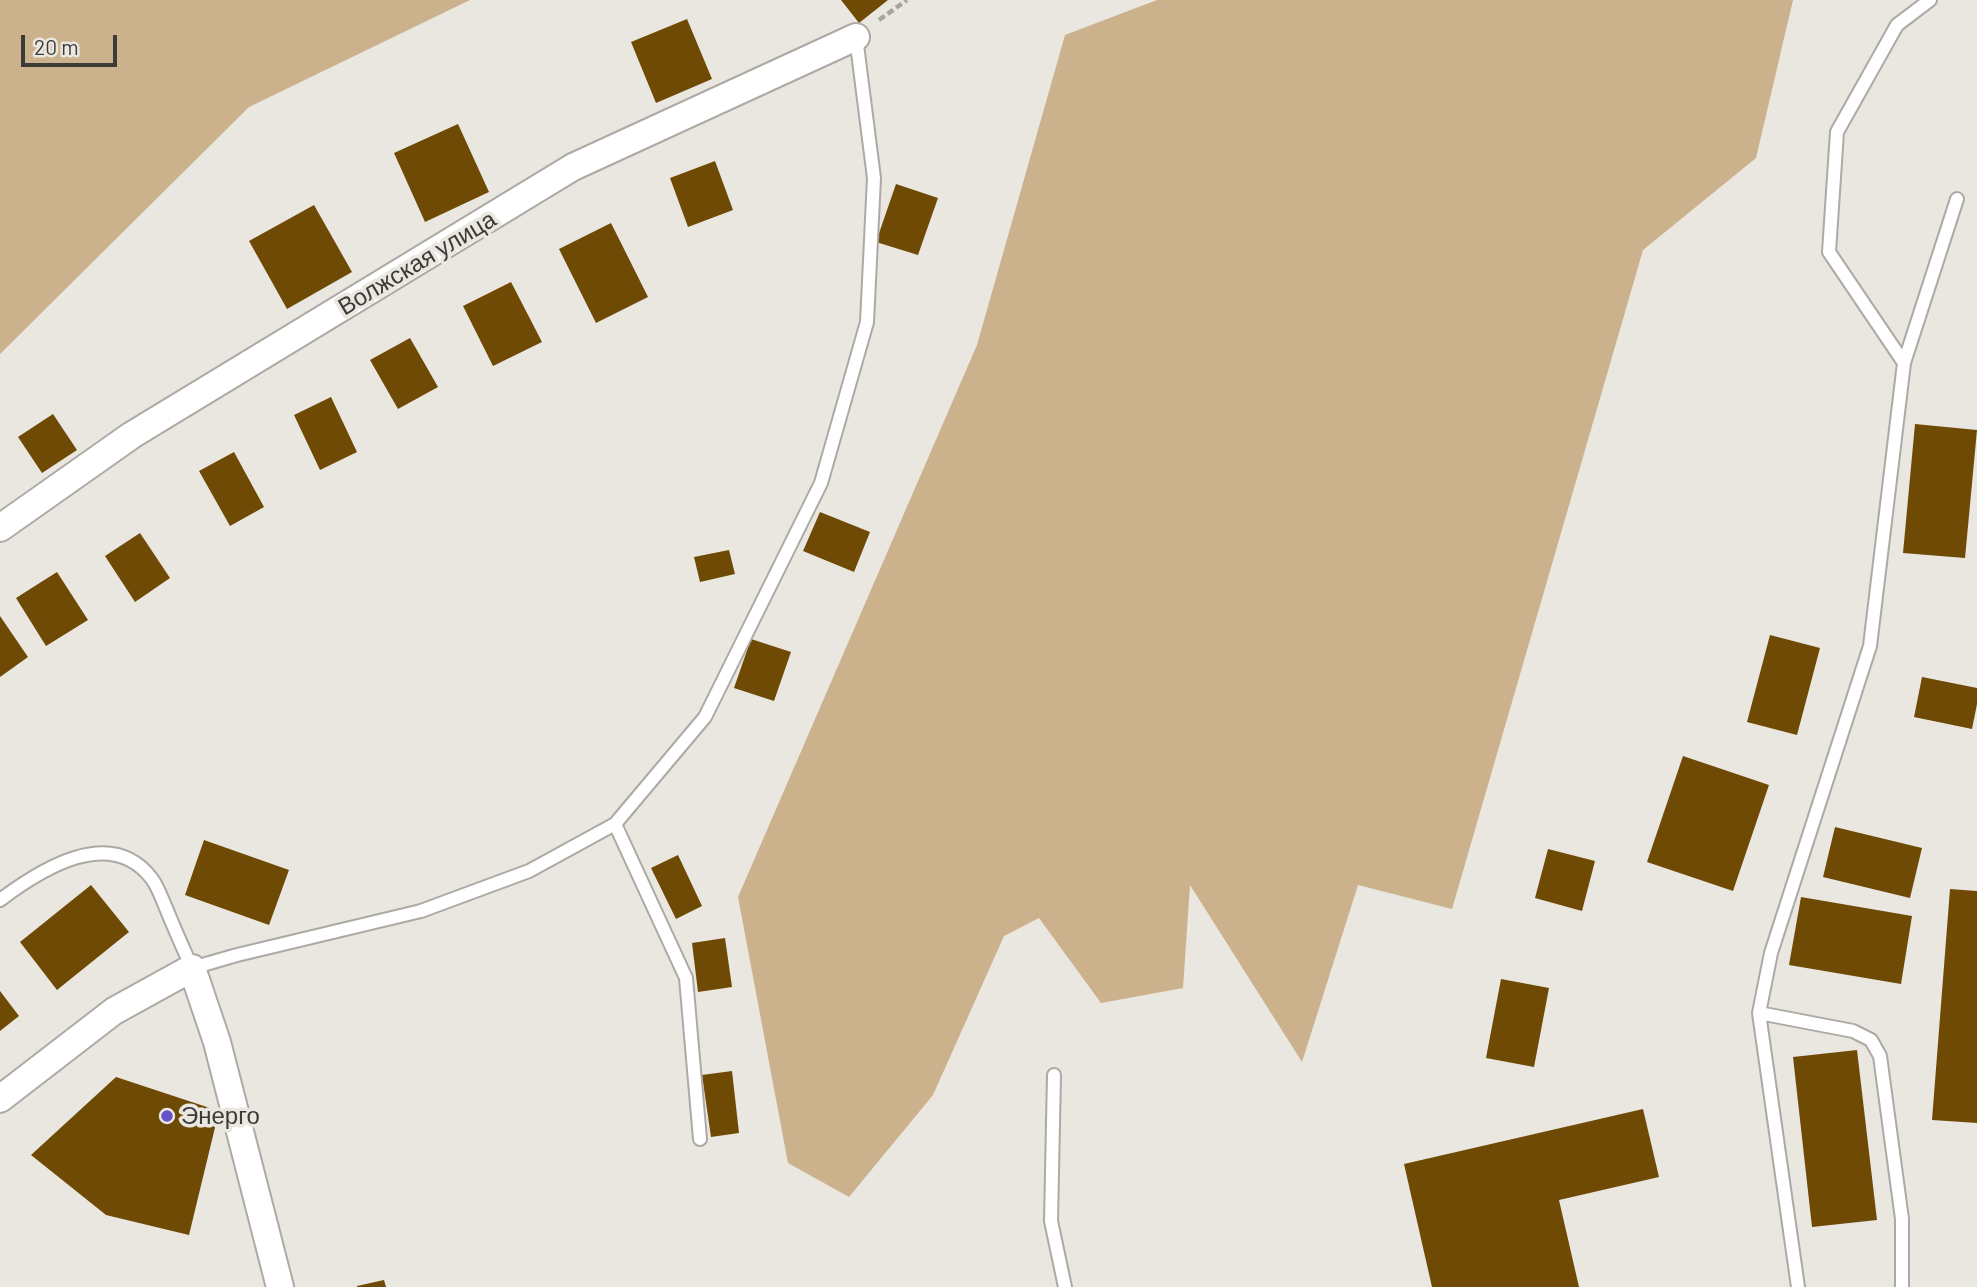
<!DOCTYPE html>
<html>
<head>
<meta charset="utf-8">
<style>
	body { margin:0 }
	#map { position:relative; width:1977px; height:1287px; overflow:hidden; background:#eae6e0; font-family:Barlow,sans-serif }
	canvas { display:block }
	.scale { position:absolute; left:21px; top:35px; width:96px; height:32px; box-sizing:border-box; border:4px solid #3c3b38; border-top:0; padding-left:9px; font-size:21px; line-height:24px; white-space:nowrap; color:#3c3b38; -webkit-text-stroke:5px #eae6e0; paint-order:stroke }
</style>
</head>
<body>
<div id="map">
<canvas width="1977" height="1287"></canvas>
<div class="scale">20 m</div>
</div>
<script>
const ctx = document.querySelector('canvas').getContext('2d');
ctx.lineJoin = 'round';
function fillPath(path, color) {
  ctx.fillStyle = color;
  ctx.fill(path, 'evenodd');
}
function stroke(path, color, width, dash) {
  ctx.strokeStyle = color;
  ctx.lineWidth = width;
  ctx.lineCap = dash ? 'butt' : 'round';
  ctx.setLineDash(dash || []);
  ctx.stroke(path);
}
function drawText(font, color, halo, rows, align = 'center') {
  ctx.font = font + ' Barlow,sans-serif';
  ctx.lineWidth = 7;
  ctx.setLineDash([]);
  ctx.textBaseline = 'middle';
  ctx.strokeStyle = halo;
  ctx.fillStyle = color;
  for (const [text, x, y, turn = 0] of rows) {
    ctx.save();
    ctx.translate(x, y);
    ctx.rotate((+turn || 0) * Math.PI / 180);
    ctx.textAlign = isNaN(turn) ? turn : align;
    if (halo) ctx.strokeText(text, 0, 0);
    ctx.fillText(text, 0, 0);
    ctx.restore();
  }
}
fillPath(new Path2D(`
	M0,0H470L249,107L0,354Z
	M1157,0H1793L1756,158L1643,250L1452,909L1358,885L1302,1062L1190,885L1183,988L1101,1003L1039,918L1004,936L933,1095L849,1197L788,1163L738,897L977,345L1065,35Z`), '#cbb18c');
fillPath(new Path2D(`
	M841,0H888L859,23Z
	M687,19L712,79L656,103L631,42Z
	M458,124L489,192L425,222L394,153Z
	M715,161L733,210L688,227L670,178Z
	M896,184L938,198L918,255L876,242Z
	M314,205L352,272L287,309L249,241Z
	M611,223L648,297L596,323L559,249Z
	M511,282L542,342L493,366L463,306Z
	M410,338L438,387L398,409L370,360Z
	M331,397L357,452L320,470L294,415Z
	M53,414L77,450L42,473L18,437Z
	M1915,424L1977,430L1965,558L1903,553Z
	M234,452L264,507L230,526L199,471Z
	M820,512L870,532L854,572L803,551Z
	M140,533L170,578L135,602L105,556Z
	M729,550L735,574L700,582L694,557Z
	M57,572L88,620L46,646L16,598Z
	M0,616L28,657L0,677Z
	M1770,635L1820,648L1797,735L1747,722Z
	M751,639L791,652L774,701L734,688Z
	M1922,677L1977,688V704L1972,729L1914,717Z
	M1683,756L1769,785L1733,891L1647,862Z
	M1835,827L1922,848L1910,898L1823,877Z
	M204,840L289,870L269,925L185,895Z
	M1548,849L1595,861L1582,911L1535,898Z
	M678,855L702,906L676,919L651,868Z
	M91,885L129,932L57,990L20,942Z
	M1950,889L1977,891V1123L1932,1120Z
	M1801,897L1912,916L1901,984L1789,965Z
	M725,938L732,987L698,992L692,943Z
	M1501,979L1549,988L1534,1067L1486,1058Z
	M0,991L19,1016L0,1031Z
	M1857,1050L1877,1220L1812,1227L1793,1057Z
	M732,1071L739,1133L711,1137L702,1075Z
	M116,1077L219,1111L189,1235L106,1215L31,1155Z
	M1643,1109L1659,1177L1559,1200L1579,1287H1432L1404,1164Z
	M384,1280L386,1287H357V1286Z`), '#6e4a05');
const service = new Path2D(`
	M1904,363L1829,252L1837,132L1897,25L1930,0
	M615,824L686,978L700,1139
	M0,900C40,870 111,824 152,879C158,887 162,899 166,908C174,928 183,948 192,968L237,955L421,911L529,871L615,824L705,717L821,483L867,322L874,178L856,37
	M1759,1013L1853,1031L1871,1040L1880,1056L1902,1219V1287
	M1054,1075L1051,1221L1065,1287
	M1798,1287L1759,1013L1771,953L1870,646L1904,363L1957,199`);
const minor = new Path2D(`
	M0,528L132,435L573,167L856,37
	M0,1099L114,1011L192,968L217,1042L280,1287`);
stroke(service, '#ada9a4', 16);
stroke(minor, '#ada9a4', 30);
stroke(new Path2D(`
	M879,20L907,0`), '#a8a5a0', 4.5, [7, 3.5]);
stroke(service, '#fff', 12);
stroke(minor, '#fff', 26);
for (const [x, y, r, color] of [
	[167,1116,7,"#6551ca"]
]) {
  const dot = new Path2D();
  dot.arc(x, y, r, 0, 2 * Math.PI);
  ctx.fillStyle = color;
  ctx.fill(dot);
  stroke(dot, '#eae6e0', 2.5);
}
drawText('24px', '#3c3b38', '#eae6e0', [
	["Волжская улица",417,263,-31]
]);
drawText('24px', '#3c3b38', '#eae6e0', [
	["Энерго",181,1116]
], 'left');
</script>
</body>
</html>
